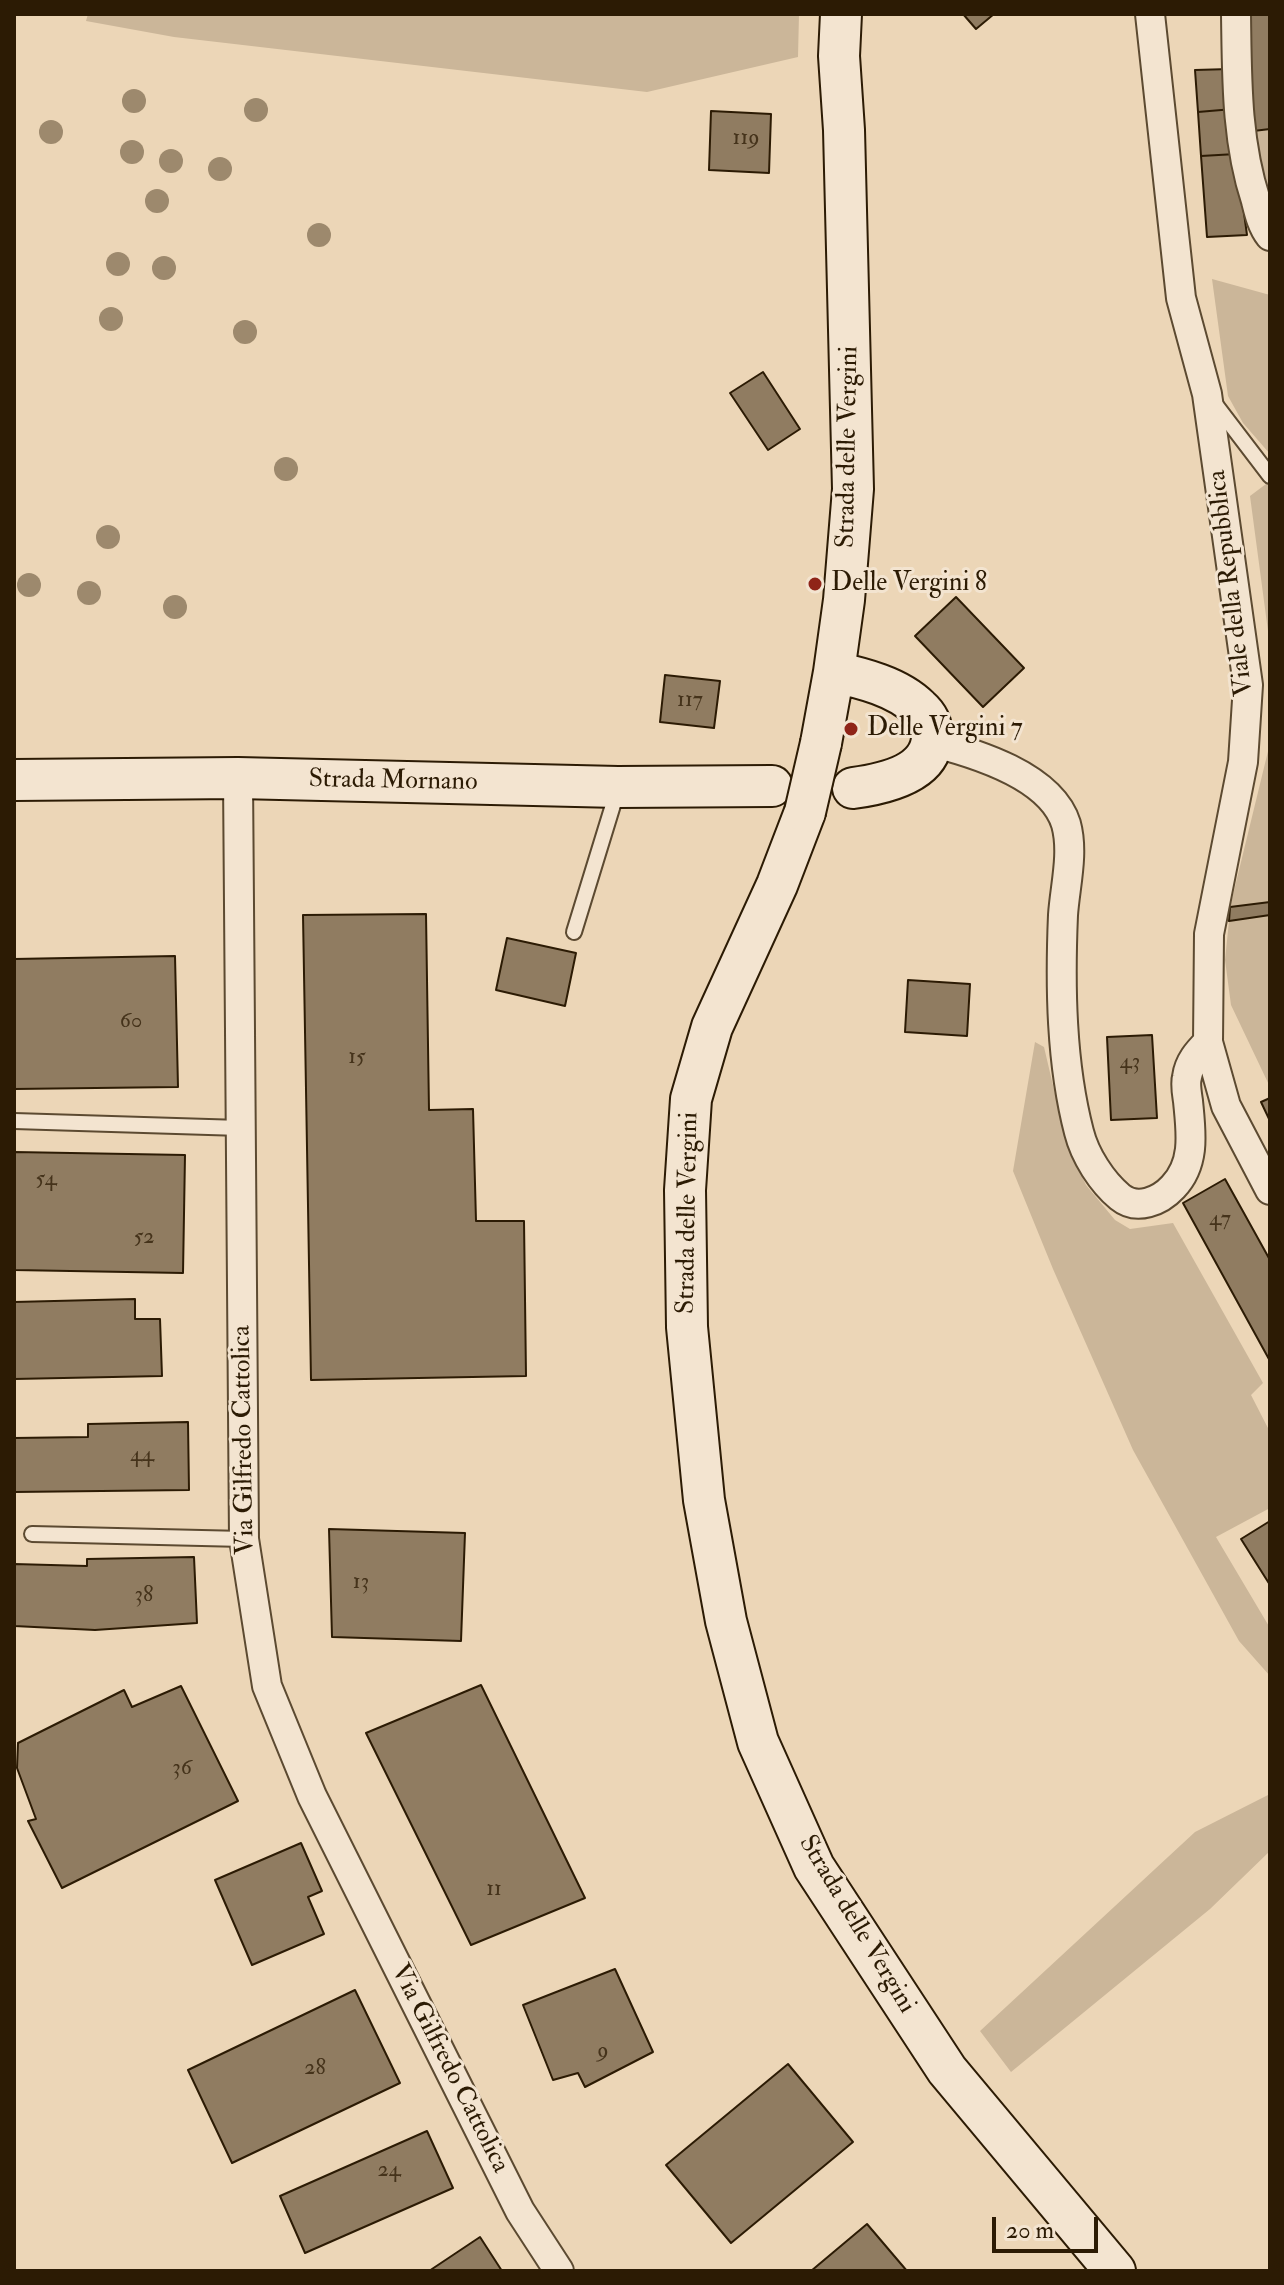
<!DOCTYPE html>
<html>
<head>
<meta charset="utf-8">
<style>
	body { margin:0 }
	#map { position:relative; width:1284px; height:2285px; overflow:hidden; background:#ecd6b7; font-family:"IM FELL Double Pica",serif }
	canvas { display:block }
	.frame { position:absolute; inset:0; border:16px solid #2c1b04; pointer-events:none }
	.scale { position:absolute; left:992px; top:2217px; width:106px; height:36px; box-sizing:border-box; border:4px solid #2c1b04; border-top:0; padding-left:10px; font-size:24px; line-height:28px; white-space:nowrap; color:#2c1b04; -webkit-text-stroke:6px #f3e4d0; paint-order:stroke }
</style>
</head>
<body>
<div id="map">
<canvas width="1284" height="2285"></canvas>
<div class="frame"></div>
<div class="scale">20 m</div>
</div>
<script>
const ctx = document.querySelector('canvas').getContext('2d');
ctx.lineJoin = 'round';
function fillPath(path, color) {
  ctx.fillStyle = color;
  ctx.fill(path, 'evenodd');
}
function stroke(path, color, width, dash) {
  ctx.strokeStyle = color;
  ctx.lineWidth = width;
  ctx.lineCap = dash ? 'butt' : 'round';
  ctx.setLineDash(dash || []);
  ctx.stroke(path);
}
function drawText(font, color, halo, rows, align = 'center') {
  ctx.font = font + ' "IM FELL Double Pica",serif';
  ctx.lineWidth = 6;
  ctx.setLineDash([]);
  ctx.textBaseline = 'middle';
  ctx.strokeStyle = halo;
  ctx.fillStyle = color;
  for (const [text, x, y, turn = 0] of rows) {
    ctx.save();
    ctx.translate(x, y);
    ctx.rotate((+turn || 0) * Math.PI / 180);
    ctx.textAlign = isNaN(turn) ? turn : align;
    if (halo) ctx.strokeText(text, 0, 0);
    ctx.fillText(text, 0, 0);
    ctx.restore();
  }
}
fillPath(new Path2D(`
	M88,14H799L798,57L647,92L174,37L86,21Z
	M1270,129V200L1245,132Z
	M1212,279L1270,295V454L1243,423L1228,396Z
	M1270,481V646L1250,496Z
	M1270,743V902L1230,907Z
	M1270,915V1087L1231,1005L1225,960L1229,921Z
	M1035,1042L1044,1047L1067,1145L1086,1185L1115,1220L1130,1229L1173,1223L1263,1383L1251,1395L1270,1432V1508L1216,1537L1270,1628V1676L1239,1641L1133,1450L1053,1269L1013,1171Z
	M1270,1794V1851L1210,1909L1011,2072L980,2031L1195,1832Z`), '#cbb699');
const building = new Path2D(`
	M963,14H994L976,29Z
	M1247,14H1270V129L1245,132Z
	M1230,69L1233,109L1198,112L1195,70Z
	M1233,109L1236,154L1201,156L1198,112Z
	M711,111L771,114L769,173L709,170Z
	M1236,154L1247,235L1207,237L1201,156Z
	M763,372L800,429L768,450L730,393Z
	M956,597L1024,668L983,707L915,636Z
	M665,675L720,681L714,728L660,722Z
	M1270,902V915L1229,921L1230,907Z
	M426,914L429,1110L473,1109L476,1221H524L526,1376L311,1380L303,915Z
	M507,938L576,953L565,1006L496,990Z
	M175,956L178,1087L14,1089V959Z
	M908,980L970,984L967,1036L905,1032Z
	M1152,1035L1157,1118L1111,1120L1107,1037Z
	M1270,1098V1121L1261,1102Z
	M14,1152L185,1155L183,1273L14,1270Z
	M1225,1179L1270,1260V1361L1183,1203Z
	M135,1299V1319H160L162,1376L14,1379V1302Z
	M188,1422L189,1490L14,1492V1438L88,1437V1424Z
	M1270,1521V1585L1241,1539Z
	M329,1529L465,1533L461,1641L332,1637Z
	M194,1557L197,1623L95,1630L14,1626V1564L87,1566V1559Z
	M481,1685L585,1898L471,1945L366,1733Z
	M181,1686L238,1801L62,1888L28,1821L36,1819L17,1768L18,1743L124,1690L132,1707Z
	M301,1843L322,1891L308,1897L324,1934L252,1965L215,1880Z
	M615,1969L653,2052L585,2087L578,2073L553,2080L523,2005Z
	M355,1990L400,2083L232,2163L188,2070Z
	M788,2064L853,2142L731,2243L666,2165Z
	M427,2131L453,2188L305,2253L280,2196Z
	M867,2224L907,2271H811Z
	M480,2237L502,2271H429Z`);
fillPath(building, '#907c61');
stroke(building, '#2c1b04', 2);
const lane = new Path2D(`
	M1212,400L1270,476
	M574,932L617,792
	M14,1121L241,1128
	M32,1534L244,1539`);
const street = new Path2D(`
	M1150,14L1181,298L1207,394L1248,685L1243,762L1209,934L1208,1042L1226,1106L1270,1190
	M1236,14C1237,77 1236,140 1256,201C1259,213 1262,226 1270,236
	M931,742C975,753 1051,776 1066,824C1074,853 1065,886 1063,915C1060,986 1061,1063 1079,1132C1085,1156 1102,1182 1120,1197C1137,1211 1160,1201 1173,1187C1196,1163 1191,1132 1188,1101C1187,1094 1185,1084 1187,1077C1189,1062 1198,1052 1208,1042
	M238,778L244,1539L267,1686L312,1796L520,2211L559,2271`);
const secondary = new Path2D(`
	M834,672C862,678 898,687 919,708C927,715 932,724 932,735C933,774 883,784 853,788
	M821,743L834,672L844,600L853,489L844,130L839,56L841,14
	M14,780L238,778L618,787L772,786
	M805,812L777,885L712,1027L691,1099L685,1190L687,1327L704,1500L726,1621L758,1742L814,1867L947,2070L1115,2271`);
stroke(lane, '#5c4a31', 18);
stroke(street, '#5c4a31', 32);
stroke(secondary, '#2c1b04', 44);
stroke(lane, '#f3e4d0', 14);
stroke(street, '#f3e4d0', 28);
stroke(secondary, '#f3e4d0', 40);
const secondaryBridge = new Path2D(`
	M805,812L821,743`);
stroke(secondaryBridge, '#2c1b04', 44, []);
stroke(secondaryBridge, '#f3e4d0', 40);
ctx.fillStyle = '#9d896d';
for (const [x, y] of [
	[134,101],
	[256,110],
	[51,132],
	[132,152],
	[171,161],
	[220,169],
	[157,201],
	[319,235],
	[118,264],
	[164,268],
	[111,319],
	[245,332],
	[286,469],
	[108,537],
	[29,585],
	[89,593],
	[175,607]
]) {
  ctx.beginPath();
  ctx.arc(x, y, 12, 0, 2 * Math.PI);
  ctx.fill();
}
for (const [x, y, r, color] of [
	[815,584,8,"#8f2418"],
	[851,729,8,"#8f2418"]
]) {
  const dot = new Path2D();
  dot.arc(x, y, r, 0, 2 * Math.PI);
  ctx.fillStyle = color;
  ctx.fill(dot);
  stroke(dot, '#f3e4d0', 3);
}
drawText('22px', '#45331b', null, [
	["119",746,139],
	["117",690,701],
	["60",131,1022],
	["15",357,1058],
	["43",1130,1063],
	["54",46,1180],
	["47",1220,1220],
	["52",144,1238],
	["44",142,1456],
	["13",361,1583],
	["38",144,1596],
	["36",182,1769],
	["11",494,1890],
	["9",603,2052],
	["28",315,2069],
	["24",389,2171]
]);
drawText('26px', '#2c1b04', '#f3e4d0', [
	["Strada delle Vergini",849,447,-89],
	["Viale della Repubblica",1232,583,-97],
	["Strada Mornano",393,782,1],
	["Strada delle Vergini",689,1213,-89],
	["Via Gilfredo Cattolica",245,1440,-91],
	["Strada delle Vergini",856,1925,59],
	["Via Gilfredo Cattolica",449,2069,63]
]);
drawText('26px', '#2c1b04', '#f3e4d0', [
	["Delle Vergini 8",831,584],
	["Delle Vergini 7",867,729]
], 'left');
</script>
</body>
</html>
